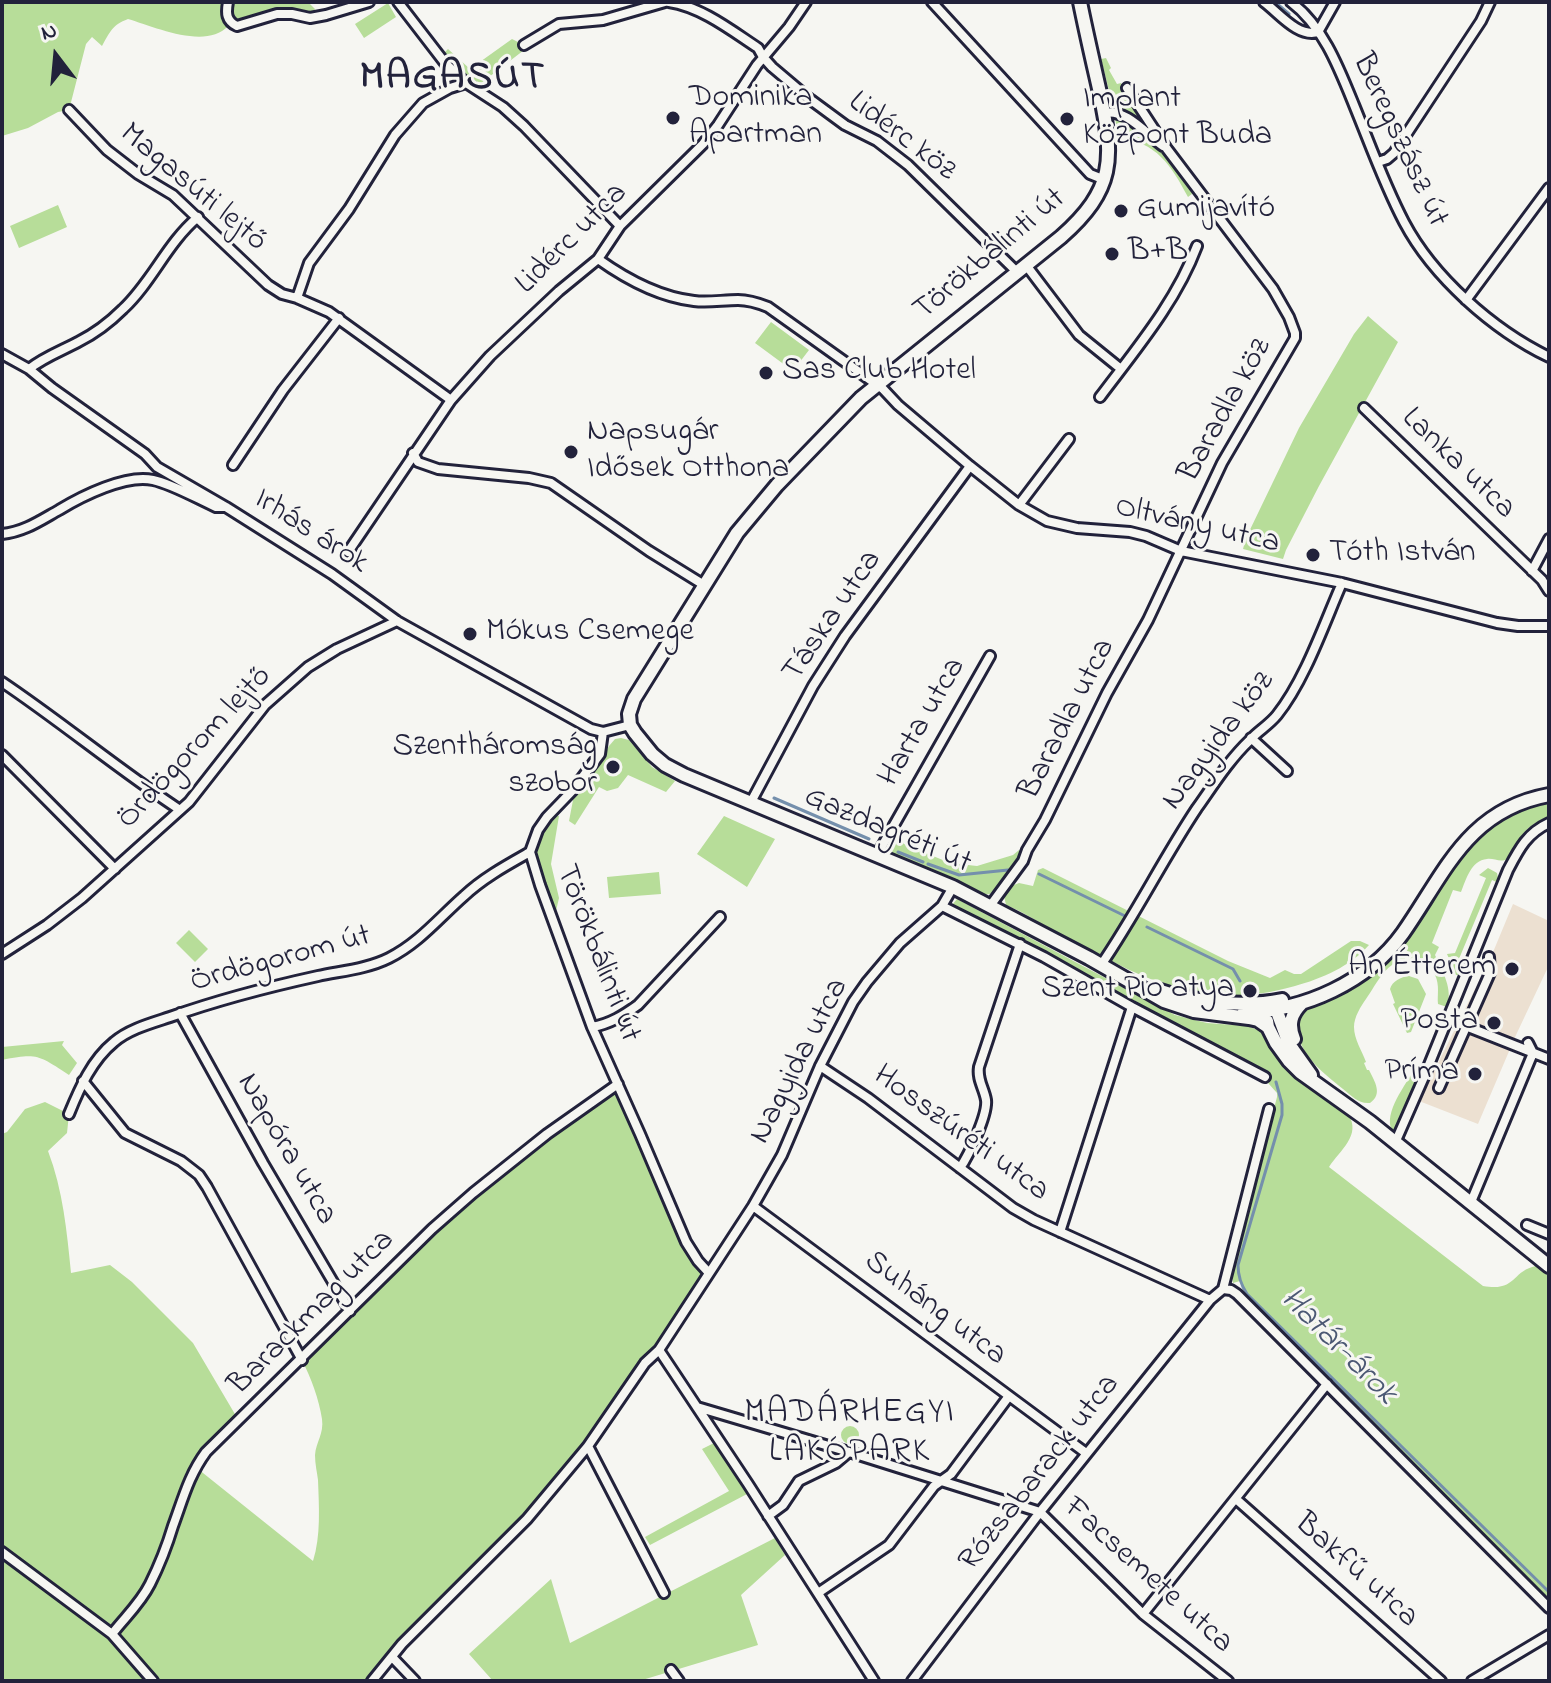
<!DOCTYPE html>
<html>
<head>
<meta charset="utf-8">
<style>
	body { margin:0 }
	#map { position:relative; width:1551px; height:1683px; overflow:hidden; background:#f6f6f2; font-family:"Indie Flower",sans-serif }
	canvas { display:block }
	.frame { position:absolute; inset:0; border:4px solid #22223b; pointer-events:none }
	.north { position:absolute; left:16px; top:16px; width:80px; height:80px; -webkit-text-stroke:6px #f6f6f2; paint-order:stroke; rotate:344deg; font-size:22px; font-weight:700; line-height:32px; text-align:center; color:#22223b }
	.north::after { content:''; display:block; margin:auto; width:28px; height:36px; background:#22223b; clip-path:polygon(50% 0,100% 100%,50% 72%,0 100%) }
</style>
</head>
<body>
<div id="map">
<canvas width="1551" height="1683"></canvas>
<div class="frame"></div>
<div class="north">N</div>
</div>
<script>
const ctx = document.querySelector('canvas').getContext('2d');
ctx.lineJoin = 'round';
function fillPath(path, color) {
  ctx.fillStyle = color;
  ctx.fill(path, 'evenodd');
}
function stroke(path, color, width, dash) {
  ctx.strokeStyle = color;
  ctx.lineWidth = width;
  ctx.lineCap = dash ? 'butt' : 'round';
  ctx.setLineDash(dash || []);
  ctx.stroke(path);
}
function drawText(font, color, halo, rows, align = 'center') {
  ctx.font = font + ' "Indie Flower",sans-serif';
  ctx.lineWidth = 6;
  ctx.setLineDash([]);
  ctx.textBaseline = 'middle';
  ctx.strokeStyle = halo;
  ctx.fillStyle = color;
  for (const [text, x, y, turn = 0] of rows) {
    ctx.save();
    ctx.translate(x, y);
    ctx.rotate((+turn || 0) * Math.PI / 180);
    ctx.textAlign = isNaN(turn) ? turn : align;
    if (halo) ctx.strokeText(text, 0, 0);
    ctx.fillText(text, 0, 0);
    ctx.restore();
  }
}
fillPath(new Path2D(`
	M1513,904L1549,921V965L1516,1035L1478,1124L1419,1101L1491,957Z`), '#ece0d1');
fillPath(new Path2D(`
	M2,2H308L315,9L310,18L292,14L237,26H228C206,50 155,27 128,19C112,25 110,32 102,46L92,37L86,44L69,110L58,112L28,128L2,136Z
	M388,3L396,17L364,38L355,24Z
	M512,39L528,47L476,87L464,79L442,55L448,49L470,69Z
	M1106,58L1111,68L1109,70L1117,84L1121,83L1129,100L1154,136L1129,115L1113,106L1101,59Z
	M1115,116L1123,118C1144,136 1189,166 1192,194L1188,197C1172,167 1156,140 1118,139Z
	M58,205L67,227L19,248L10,226Z
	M1368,316L1398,342L1319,486L1286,550L1283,559L1243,549L1246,538L1299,428L1354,334Z
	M771,322L809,350L793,371L755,343Z
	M621,738L629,740L652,767L675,781L666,792L628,775L618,788L607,791L599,787L575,825L569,821L574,795L602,759L609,746L615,739Z
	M1549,801V816C1539,821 1530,825 1523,834C1517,840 1513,856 1505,860C1499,862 1493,858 1487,859C1471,860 1466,880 1461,892L1453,890L1432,943L1439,947L1435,955C1443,973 1453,988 1447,1007L1438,1004C1437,996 1440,985 1435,975C1431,968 1424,962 1416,960C1389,954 1378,982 1366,999C1361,1006 1354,1017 1354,1027C1354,1039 1362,1051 1366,1062L1364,1063L1367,1070H1369C1375,1082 1383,1094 1370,1103C1358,1104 1352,1096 1343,1089C1322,1072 1291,1049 1299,1018L1296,1016L1312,1003L1368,972L1459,858L1488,829L1518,811Z
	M555,815L559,816L551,864L559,898L556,911C549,901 546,892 542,881C532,853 532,835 555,815Z
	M724,816L775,839L747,887L697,854Z
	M894,834L899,836L904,844L950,863L977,866L1013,855L1019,850L1021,852L1012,865L1011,873L990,894L980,895L969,888L897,857L891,851L889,844Z
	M1043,868L1228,961L1270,978L1285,970L1294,974H1301L1351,941H1360L1369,945C1351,966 1321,979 1295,986C1194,1015 1135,973 1049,928C1035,920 1021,911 1006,905L1004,896L1009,887L1019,883L1033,886L1038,870Z
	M1488,868L1497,873L1499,883L1492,880L1456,966L1463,969L1460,975H1456L1447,954L1455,953L1486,878L1479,875Z
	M659,872L661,894L609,898L607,877Z
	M957,899L1175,1015L1207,1023L1247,1026L1264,1032L1278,1053L1313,1086L1348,1114C1362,1135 1340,1150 1329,1167L1483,1286C1517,1292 1511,1271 1536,1266L1549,1276V1600L1282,1331L1283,1329L1247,1294L1240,1281L1233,1283L1232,1276L1238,1246L1277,1097V1093L1268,1083L1270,1079L1269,1075L1146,1011L1043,952L957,911L952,905Z
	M189,930L208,949L195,962L176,943Z
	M1409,976L1418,979L1426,994L1411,1032L1407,1033L1393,1004L1395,1003L1390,989C1392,981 1401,977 1409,976Z
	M64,1041L62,1045L77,1063L69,1075C38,1055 38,1053 2,1060V1047Z
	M1415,1068L1421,1070L1398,1125L1396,1129L1392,1131C1383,1112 1406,1085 1415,1068Z
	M618,1084L686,1242L709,1273L588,1446L520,1526L372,1681H2V1134L7,1132L25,1109L45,1102L69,1114L67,1133L48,1151C63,1190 67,1232 71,1273L110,1265L132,1282L193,1343L239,1421L237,1429L198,1469L313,1561C321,1536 319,1507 318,1480C317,1472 315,1464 315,1455C316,1442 324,1434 322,1419C319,1399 311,1378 302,1360L473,1193Z
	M841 1435a9 9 0 1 1 18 0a9 9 0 1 1-18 0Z
	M714,1443L747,1494L650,1545L645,1537L729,1491L702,1449Z
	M775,1538L785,1555L741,1595L758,1645L639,1681H493L469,1654L551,1579L570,1643Z`), '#b7dd99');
stroke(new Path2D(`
	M1275,2L1289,14
	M774,798L869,839
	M898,852L923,862
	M928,864L959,875L1008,870
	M1039,874L1125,916
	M1147,927L1233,969L1240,981
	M1276,1082L1282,1104V1115L1238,1265C1238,1277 1241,1285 1247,1294L1549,1592`), '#748fac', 3);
const street = new Path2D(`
	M228,2C226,13 226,21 237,26L277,14H292L310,18L326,15L369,2
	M398,2L445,63L466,83L503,107L524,126L620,226
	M669,2C702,7 732,31 758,48L763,57L772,67L811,100L845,125L877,141L908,165L1017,272
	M932,2L1090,174L1105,180
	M1264,2C1279,13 1298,38 1318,32
	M1291,2C1323,26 1339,68 1354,105C1370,144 1384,184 1404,222C1433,277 1493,330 1549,357
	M1318,32L1335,2
	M524,45L559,24L603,20L665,2
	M69,110L107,150L138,174L173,195L268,285L282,294L297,298L329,312L451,400
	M1104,113C1126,108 1146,134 1163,146
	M1378,162L1387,159L1394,153L1481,21L1490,2
	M598,259C626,279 659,297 694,301C708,303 723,300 738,300C748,300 758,303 768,307L883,389L898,405L970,466L1019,505L1047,521L1077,528L1130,532L1146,536L1181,551L1342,583L1497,623L1518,626H1549
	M1026,265L1079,335L1121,369
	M297,298L309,263L349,209L395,135L423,103L450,88L466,83
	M1466,300L1549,188
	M2,354L29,369L52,388L145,454L157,467L226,507L332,574L397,621L591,729L603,732L630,725
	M29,369C44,357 61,351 78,342C94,334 110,322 123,309C152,282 167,243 198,217
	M1100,397C1136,349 1176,302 1197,246
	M1364,408L1542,580L1549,591
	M413,453L418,462L438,469L529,478L551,483L649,551L704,585
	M233,465L283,390L339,318
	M1019,505L1069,439
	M2,534C24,532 41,520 59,510C82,496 126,474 153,480C172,484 198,499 216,507H226
	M348,552L451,400L490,356L559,291L598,259L620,226L703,144L718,125L757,65L789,27L806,2
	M1532,571L1549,539
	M2,682C63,723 119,770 180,810
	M603,732L600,754L572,791L547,817L538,830L530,852L540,885L592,1027L640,1134L686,1242L698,1261L709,1273
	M1251,738L1287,771
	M2,755L115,869
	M751,802L813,686L845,636L970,466
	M877,855L990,656
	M942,906L1044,957L1132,1007L1265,1077
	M990,906L1023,861L1027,850L1045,820L1107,693L1148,620L1222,463L1295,338V333L1289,317L1273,289L1167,149L1127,88
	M2,954L47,925L82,898L189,802L265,705L308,667L337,649L397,621
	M1101,965C1136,914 1163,859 1197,808C1214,784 1229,760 1250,740C1258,731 1269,725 1277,715C1305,680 1324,624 1342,583
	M180,1013L263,1163L350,1311
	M1453,1021L1549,1059
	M592,1027C610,1024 624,1015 638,1005L720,917
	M820,1066L868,1098L1013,1208L1034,1220L1210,1300L1223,1289
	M83,1081L125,1133L181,1161L199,1175L207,1187L302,1360
	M1439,1088L1490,973L1489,957
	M69,1114C80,1087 92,1060 114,1042C129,1029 152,1023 170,1017C218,1000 268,987 318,976C341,971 367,969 389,958C419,943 439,918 464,896C483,878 507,865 530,852
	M1395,1143L1424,1077L1508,870C1519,849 1527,833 1549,823
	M960,1168C969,1155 988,1114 986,1100C984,1088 977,1080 979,1067L1020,944
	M1471,1202L1533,1053L1528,1043
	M753,1206L1086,1453
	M1527,1225L1549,1234
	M1060,1232L1132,1007
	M1223,1289L1231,1290L1237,1294L1549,1608
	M1223,1289L1269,1109
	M659,1350L748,1484L874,1681
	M697,1407L849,1452L1040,1512L1143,1614L1228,1681
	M588,1446L664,1593
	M1236,1499L1441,1681
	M768,1516L783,1505L799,1481L836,1463L849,1452
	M2,1552L112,1634L153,1681
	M818,1593L889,1545L934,1486L951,1474L1009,1396
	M1143,1614L1327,1384
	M112,1634C125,1617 140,1604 150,1584C159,1566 167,1546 173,1526C183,1499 189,1475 206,1452L432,1229L473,1193L547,1134L618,1084
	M392,1657L415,1681
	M671,1670L679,1681
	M372,1681L402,1644L527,1519L588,1446L645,1363L659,1350L753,1206L782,1155L820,1066L853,1002L867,982L900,943L942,906L953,887
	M912,1681L1040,1512L1210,1300
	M1472,1681L1549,1635`);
const secondary = new Path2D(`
	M1080,2C1086,32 1093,62 1100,93C1114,159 1115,189 1061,237L861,398L777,485L737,533L634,699L629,714L630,725L635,733L652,754L665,765L684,775L953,887L1089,958L1164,1001L1194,1011L1249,1018L1258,1020L1268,1027
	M1154,989C1191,1002 1244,1008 1282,1000
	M1272,1004L1276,1009L1289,1044L1311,1075
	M1244,1012C1304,1011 1368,982 1403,933C1445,873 1467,810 1549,795
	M1267,1021L1268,1027L1276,1043L1289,1061L1300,1072L1370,1122L1549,1266
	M1294,1039C1288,1024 1291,1014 1302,1003`);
stroke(street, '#22223b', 14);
stroke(secondary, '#22223b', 18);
stroke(street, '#f6f6f2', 8);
stroke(secondary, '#f6f6f2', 12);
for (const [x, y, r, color] of [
	[673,118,8,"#22223b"],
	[1067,119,8,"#22223b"],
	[1121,211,8,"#22223b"],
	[1112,254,8,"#22223b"],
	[766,373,8,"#22223b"],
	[571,452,8,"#22223b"],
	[1313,555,8,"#22223b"],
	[470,634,8,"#22223b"],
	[613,767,8,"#22223b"],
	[1512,969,8,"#22223b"],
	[1250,991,8,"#22223b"],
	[1494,1023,8,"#22223b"],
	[1475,1074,8,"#22223b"]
]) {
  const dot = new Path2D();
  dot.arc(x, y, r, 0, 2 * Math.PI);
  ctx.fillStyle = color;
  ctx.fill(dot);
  stroke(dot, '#f6f6f2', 3);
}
drawText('32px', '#22223b', '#f6f6f2', [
	["Dominika",689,100],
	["Apartman",689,137],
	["Implant",1083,101],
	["Központ Buda",1083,138],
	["Gumijavító",1137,211],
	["B+B",1128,254],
	["Sas Club Hotel",782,373],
	["Napsugár",587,434],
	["Idősek Otthona",587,471],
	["Tóth István",1329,555],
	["Mókus Csemege",486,634],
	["Szentháromság",597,749,"right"],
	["szobor",597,786,"right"],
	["An Étterem",1496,969,"right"],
	["Szent Pio atya",1234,991,"right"],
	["Posta",1478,1023,"right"],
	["Príma",1459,1074,"right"]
], 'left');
drawText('32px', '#22223b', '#f6f6f2', [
	["Lidérc köz",901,138,37],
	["Beregszász út",1398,141,65],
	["Magasúti lejtő",192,189,40],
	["Lidérc utca",573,240,-45],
	["Törökbálinti út",991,256,-40],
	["Baradla köz",1227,411,-61],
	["Lanka utca",1457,465,44],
	["Oltvány utca",1197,527,13],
	["Irhás árok",310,533,33],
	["Táska utca",834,617,-56],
	["Baradla utca",1069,720,-63],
	["Harta utca",924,723,-60],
	["Nagyida köz",1220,742,-53],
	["Ördögorom lejtő",196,749,-47],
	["Gazdagréti út",887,832,23],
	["Törökbálinti út",596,954,69],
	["Ördögorom út",281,961,-15],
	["Nagyida utca",801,1062,-63],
	["Hosszúréti utca",960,1135,36],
	["Napóra utca",285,1150,60],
	["Suháng utca",934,1310,37],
	["Barackmag utca",313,1314,-45],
	["Rózsabarack utca",1041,1474,-52],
	["Bakfű utca",1355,1572,42],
	["Facsemete utca",1147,1577,42]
]);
drawText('italic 34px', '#4b5873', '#f6f6f2', [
	["Határ-árok",1337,1348,45]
]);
ctx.letterSpacing = '2px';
drawText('34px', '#22223b', '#f6f6f2', [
	["MADÁRHEGYI",850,1415],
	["LAKÓPARK",850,1454]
]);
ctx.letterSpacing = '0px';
ctx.letterSpacing = '2px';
drawText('bold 40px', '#22223b', '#f6f6f2', [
	["MAGASÚT",453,80]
]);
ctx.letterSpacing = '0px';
</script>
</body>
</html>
